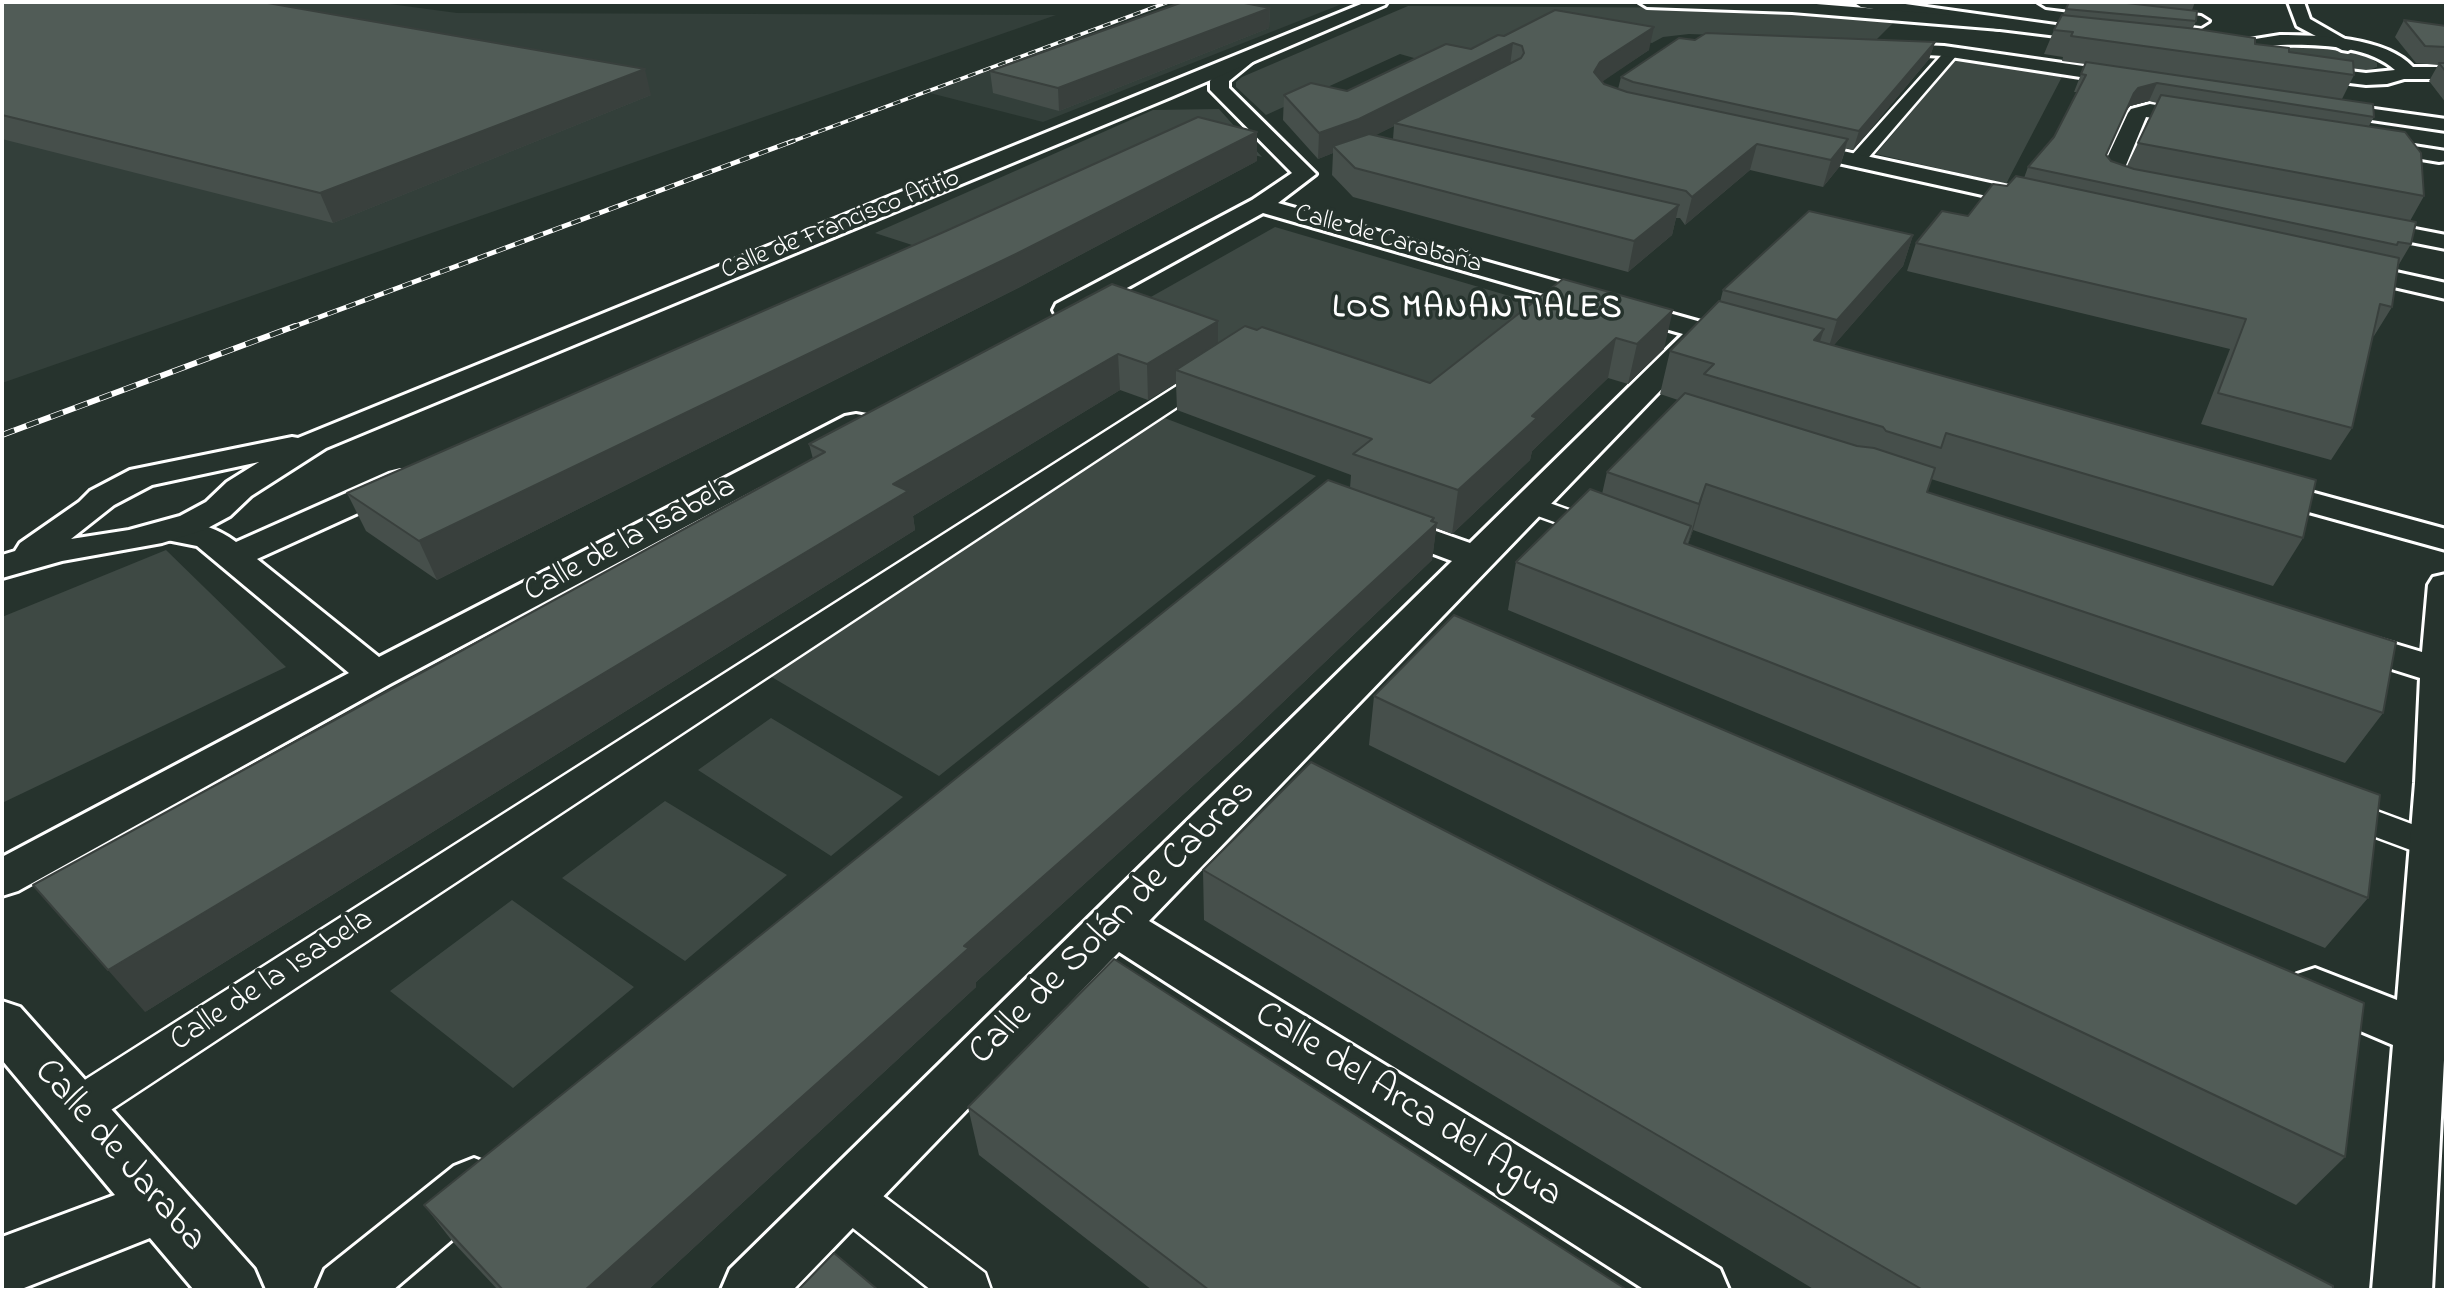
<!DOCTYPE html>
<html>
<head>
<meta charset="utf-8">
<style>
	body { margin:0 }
	#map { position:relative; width:2448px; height:1292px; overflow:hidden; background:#26332d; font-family:"Indie Flower",sans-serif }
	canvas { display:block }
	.frame { position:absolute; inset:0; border:4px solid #fff; pointer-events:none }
</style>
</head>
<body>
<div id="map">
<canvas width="2448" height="1292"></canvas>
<div class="frame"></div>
</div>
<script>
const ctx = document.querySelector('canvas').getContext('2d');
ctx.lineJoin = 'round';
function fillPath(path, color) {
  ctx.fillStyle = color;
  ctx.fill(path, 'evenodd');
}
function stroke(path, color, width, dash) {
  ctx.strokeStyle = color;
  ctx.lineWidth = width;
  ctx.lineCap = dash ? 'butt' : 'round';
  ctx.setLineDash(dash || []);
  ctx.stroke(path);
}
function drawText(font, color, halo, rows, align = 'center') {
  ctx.font = font + ' "Indie Flower",sans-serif';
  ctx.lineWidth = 7;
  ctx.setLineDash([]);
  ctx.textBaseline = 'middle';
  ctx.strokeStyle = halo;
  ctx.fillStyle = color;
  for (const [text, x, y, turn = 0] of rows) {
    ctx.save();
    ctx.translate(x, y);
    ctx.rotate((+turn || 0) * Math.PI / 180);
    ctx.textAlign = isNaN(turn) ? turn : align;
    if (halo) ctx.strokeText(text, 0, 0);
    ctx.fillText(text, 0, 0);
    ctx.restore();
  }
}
fillPath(new Path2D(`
	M2,2H375L457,13L1056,15L2,383Z
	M1181,3L1342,4L1043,122L926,92Z`), '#333f3a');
fillPath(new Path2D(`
	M1408,6L1724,8L1898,18L1875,41L1689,34L1663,37L1652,43L1537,22L1442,66L1400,54L1266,115L1236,87V82L1242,77Z
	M2296,44C2321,46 2356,46 2377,63V67C2342,81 2308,61 2276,47Z
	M1958,57L2064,73L2006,184L1876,154Z
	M1219,109L1262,157L1188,138L943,255L875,233L1153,110Z
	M1275,227L1540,305L1408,409L1126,311Z
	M1162,417L1316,476L939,776L770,676Z
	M166,550L286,667L2,803V617Z
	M771,718L903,797L831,856L698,770Z
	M665,801L787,875L685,961L562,878Z
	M512,900L634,987L513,1088L390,991Z`), '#3e4944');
const pedestrian = new Path2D(`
	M1952,48L1959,52L1957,55L1863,164H1851L1849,160L1851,156L1947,49Z
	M1210,368L1218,370L1221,375L1218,380L91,1123L76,1128L61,1123L55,1109L61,1095L1202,370Z
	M1530,496L1608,524L1612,530L1608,536L1599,538L1521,510L1517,504L1521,498Z
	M2339,797L2444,836V854L2432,858L2327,819L2322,810L2327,801Z
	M846,1174L862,1180L985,1273L991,1290H931L830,1210L824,1195L830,1180Z`);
const minor = new Path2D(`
	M2038,2H2084L2201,16L2209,21L2201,26L2046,7Z
	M2288,2H2304L2310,19L2357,46L2348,51L2342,50L2297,26Z
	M1880,43L1944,46L2132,73L2141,79L2132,85L1944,56L1874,52L1871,48Z
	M1252,50L1261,55L1229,81V88L1316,174L1278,203L1733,331L1737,337L1733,343L1723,345L1708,341L1149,921L1720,1269L1729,1290H1645L1119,952L793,1290H721L730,1269L1452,561L1372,531L1367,524L1372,517L1384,514L1396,517L1470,543L1683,334L1263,213L1076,316L1066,318L1056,316L1053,310L1056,304L1252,200L1292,173L1210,90V81C1218,69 1238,53 1252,50Z
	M2324,102L2446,119V131L2317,112L2314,108L2317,104Z
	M2150,104L2206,113L2213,115L2216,119L2213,123L2206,125L2146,117L2124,170L2157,179L2160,184L2157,189L2149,191L2103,178L2100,173L2128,113L2131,109Z
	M2369,139L2446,151V161L2439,162L2362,149L2358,145L2362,141Z
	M1792,140L2041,194L2049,196L2053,201L2049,206L2041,208L1784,151L1781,146L1784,141Z
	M2363,219L2446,235V249L2355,231L2351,226L2355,221Z
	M2346,261L2446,283V299L2337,274L2333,269L2337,264Z
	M856,414L867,416L871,423L867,430L390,684L18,891L2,896V857L349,673L197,546L157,538L152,531L157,524C184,517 215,526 236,542L389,474L401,471L413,474L417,481L413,488L257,559L379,657L845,416Z
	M2263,479L2446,529V550L2251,496L2246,489L2251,482Z
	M2446,574V1022L2432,1290H2372L2393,1045L2297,1004L2290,989L2297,974L2315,968L2397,1000L2415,783L2420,678L2331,650L2326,641L2331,632L2345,629L2422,652L2428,585L2433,577Z
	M2,1001L20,1007L254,1269L263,1290H194L150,1238L19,1290H2V1237L115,1195L2,1060Z
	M474,1158L494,1166L503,1185L494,1204L393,1290H316L325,1269L454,1166Z`);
const tertiary = new Path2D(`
	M1853,2H1891L2106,32L2115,37L2106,42L2000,29L1861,7Z
	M2280,35C2318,35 2386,37 2413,67H2446V79H2404L2387,84L2366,85L2300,77L2293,75L2291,71L2293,67L2300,65L2366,73L2395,70C2368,45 2314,44 2280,45C2261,46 2210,63 2196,46L2205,41H2243Z`);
const secondary = new Path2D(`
	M1366,2H1387L1385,5L1171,97L326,448L251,496L230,516L204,530L162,543L62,561L2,578V555L15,551L20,543L79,502L90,491L130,470L292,437L298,438ZM259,462L227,482L206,502L180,516L129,530L71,539L114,505L152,485Z
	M1639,2H1792L2000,19L2009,24L2000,29L1792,12L1647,7Z`);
stroke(pedestrian, '#fff', 5);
stroke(minor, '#fff', 6);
stroke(tertiary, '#fff', 6);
stroke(secondary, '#fff', 6);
fillPath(pedestrian, '#26332d');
fillPath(minor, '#26332d');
fillPath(tertiary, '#26332d');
fillPath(secondary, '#26332d');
const railFar2 = new Path2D(`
	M788,143L1168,2`);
const railFar1 = new Path2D(`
	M290,328L793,141`);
const rail = new Path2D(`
	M2,435L295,326`);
stroke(railFar2, '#fff', 3.5);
stroke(railFar1, '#fff', 5);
stroke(rail, '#fff', 6);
stroke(railFar2, '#26332d', 2.5, [8]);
stroke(railFar1, '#26332d', 3.5, [10]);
stroke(rail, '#26332d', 4.5, [13]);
fillPath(new Path2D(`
	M2,2L651,95L333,223L2,139Z
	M2069,2H2195L2192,10L2196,21L2193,28L2289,52L2354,75L2342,99L2374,117L2369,126L2424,196L2410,221L2411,244L2398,266L2392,307L2374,336H2372L2352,428L2331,460L2201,424L2230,349L1907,271L1916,243L1968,216L2007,186L2024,178L2028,167L2054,137L2077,92H2074L2085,64L2062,61L2063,57L2044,54L2054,30L2063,15ZM2149,101L2157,103L2127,166L2111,161L2106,155L2126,111L2130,106Z
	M1270,8L1269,28L1059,111L993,93L990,71Z
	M2404,20L2446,26V103L2429,81L2438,65L2416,63L2395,37Z
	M1498,35L1649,50L1602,81L1604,84L1618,89L1621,77L1695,40L1935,42L1929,59L1853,150L1846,148L1840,166L1823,187L1750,170L1685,225L1680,218H1676L1672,235L1628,272L1353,197L1332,175L1333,153L1318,159L1283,120L1284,95L1347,91L1471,49ZM1394,126L1393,139L1375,135Z
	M1257,161L1020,287L437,580L366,531L347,493Z
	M1913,235L1903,266L1833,346L2303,538L2273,586L1931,479L1927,492L2383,713L2345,763L1693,530L1688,544L2368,898L2325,948L1508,610L1516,562L1602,494L1607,472L1678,400L1660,394L1670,351L1720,302L1723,290Z
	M1563,279L1664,349L1628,384L1608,378L1532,451L1530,460L1452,534L1436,528L1432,560L1240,743L976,982V987L648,1290H498L453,1242L424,1205L1350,488L1351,475L1177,410L1176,383L1148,400L1120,390L913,516L915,530L145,1012L813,459L809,444L1218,321V343L1430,383Z
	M1374,696L2345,1157L2296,1205L1369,745Z
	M1203,870L2333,1290H1815L1204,920Z
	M968,1107L1627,1290H1152L979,1155Z`), '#464f4b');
fillPath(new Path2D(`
	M1270,8L1269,28L1059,111L1058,88Z
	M1654,27L1649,50L1596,86L1594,72L1600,62Z
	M1935,42L1929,59L1853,150L1859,131Z
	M1513,43L1510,66L1394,123V126L1357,145L1333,146V153L1318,159L1319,133Z
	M645,69L651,95L333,223L320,193Z
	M2157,83L2149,101L2130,106L2126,111L2134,93L2138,88Z
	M1257,132V161L1020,287L437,580L419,541Z
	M1848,139L1840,166L1823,187L1831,160Z
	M1757,144L1750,170L1685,225L1692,197Z
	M1679,205L1672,235L1628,272L1634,241Z
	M1913,235L1903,266L1827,353L1837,320Z
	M1673,310L1664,349L1628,384L1637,344Z
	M1218,321V356L1176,370V383L1148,400L1147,364Z
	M1824,329L1810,372L1814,340Z
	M1616,338L1608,378L1532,451L1530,460L1452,534L1458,490L1532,416Z
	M1118,354L1120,390L913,516L915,530L145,1012L108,970L893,484Z
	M1706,484L1693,530L1686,551L1699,504Z
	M1434,518L1433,526L1437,523L1432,560L1240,743L976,982V987L648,1290H585Z`), '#39403d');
const building = new Path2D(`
	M2,2H262L645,69L320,193L2,115Z
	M1183,2H1239L1270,8L1058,88L990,71Z
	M2069,2H2118L2197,11L2196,21L2066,9Z
	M1555,10L1654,27L1600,62L1594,72L1604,84L1627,92L1848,139L1831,160L1757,144L1692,197L1686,191L1394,123L1521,58L1524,53L1522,46L1513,43L1359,119L1319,133L1284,95L1311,83L1347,91L1446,44L1471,49L1498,35L1504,36Z
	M2062,15L2197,29L2255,38V44L2289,48V52L2353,61L2354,75L2071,36L2073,32L2054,30Z
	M2404,20L2446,26V47L2425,46Z
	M1706,33L1935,42L1859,131L1633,82L1621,77L1679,38L1695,40Z
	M2086,62L2373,104L2374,117L2157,83L2138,88L2134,93L2106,155L2111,161L2134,169L2416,222L2411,244L2398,242L2397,245L2028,167L2054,137L2086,75L2081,74Z
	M2439,63H2446V72Z
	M2161,95L2405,132L2421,153L2424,196L2138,143Z
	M1198,117L1257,132L1016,254L419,541L347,493L946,231Z
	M1369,134L1679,205L1634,241L1355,168L1333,146Z
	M2016,176L2399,258L2392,307L2380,304L2352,428L2218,393L2246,319L1916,243L1942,211L1968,216L1993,184L2007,186Z
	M1809,211L1913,235L1837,320L1723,290Z
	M1563,279L1673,310L1637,344L1616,338L1532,416L1537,418L1458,490L1353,454L1372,439L1176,370L1245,326L1257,330L1262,327L1430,383Z
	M1112,284L1218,321L1147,364L1118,354L893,484L908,491L108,970L33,885L825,452L809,444Z
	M1719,301L1824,329L1814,340L2316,480L2303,538L1946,433L1941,448L1886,431L1883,427L1704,374L1714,364L1670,351Z
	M1685,393L1857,446L1874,448L1935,468L1927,492L2396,642L2383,713L1706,484L1699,504L1607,472Z
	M1328,480L1434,518L1431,521L1437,523L1241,703L964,946L969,948L585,1290H503L424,1205Z
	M1590,489L1691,526L1684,543L2380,795L2368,898L1516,562Z
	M1454,615L2364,1003L2345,1157L1374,696Z
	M1311,762L2333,1286V1290H1923L1203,870Z
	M1114,959L1627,1290H1209L968,1107Z
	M834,1253L878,1290H798Z`);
fillPath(building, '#515c57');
stroke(building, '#39403d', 2);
drawText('26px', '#fff', '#26332d', [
	["Calle de Francisco Aritio",841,226,-22],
	["Calle de Carabaña",1388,241,16]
]);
ctx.letterSpacing = '2px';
drawText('bold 32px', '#fff', '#26332d', [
	["LOS MANANTIALES",1478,311]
]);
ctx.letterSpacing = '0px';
drawText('32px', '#fff', '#26332d', [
	["Calle de la Isabela",631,541,-28],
	["Calle de la Isabela",273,982,-33]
]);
drawText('38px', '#fff', '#26332d', [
	["Calle de Solán de Cabras",1114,924,-45],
	["Calle del Arca del Agua",1407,1107,32],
	["Calle de Jaraba",118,1157,49]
]);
</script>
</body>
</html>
